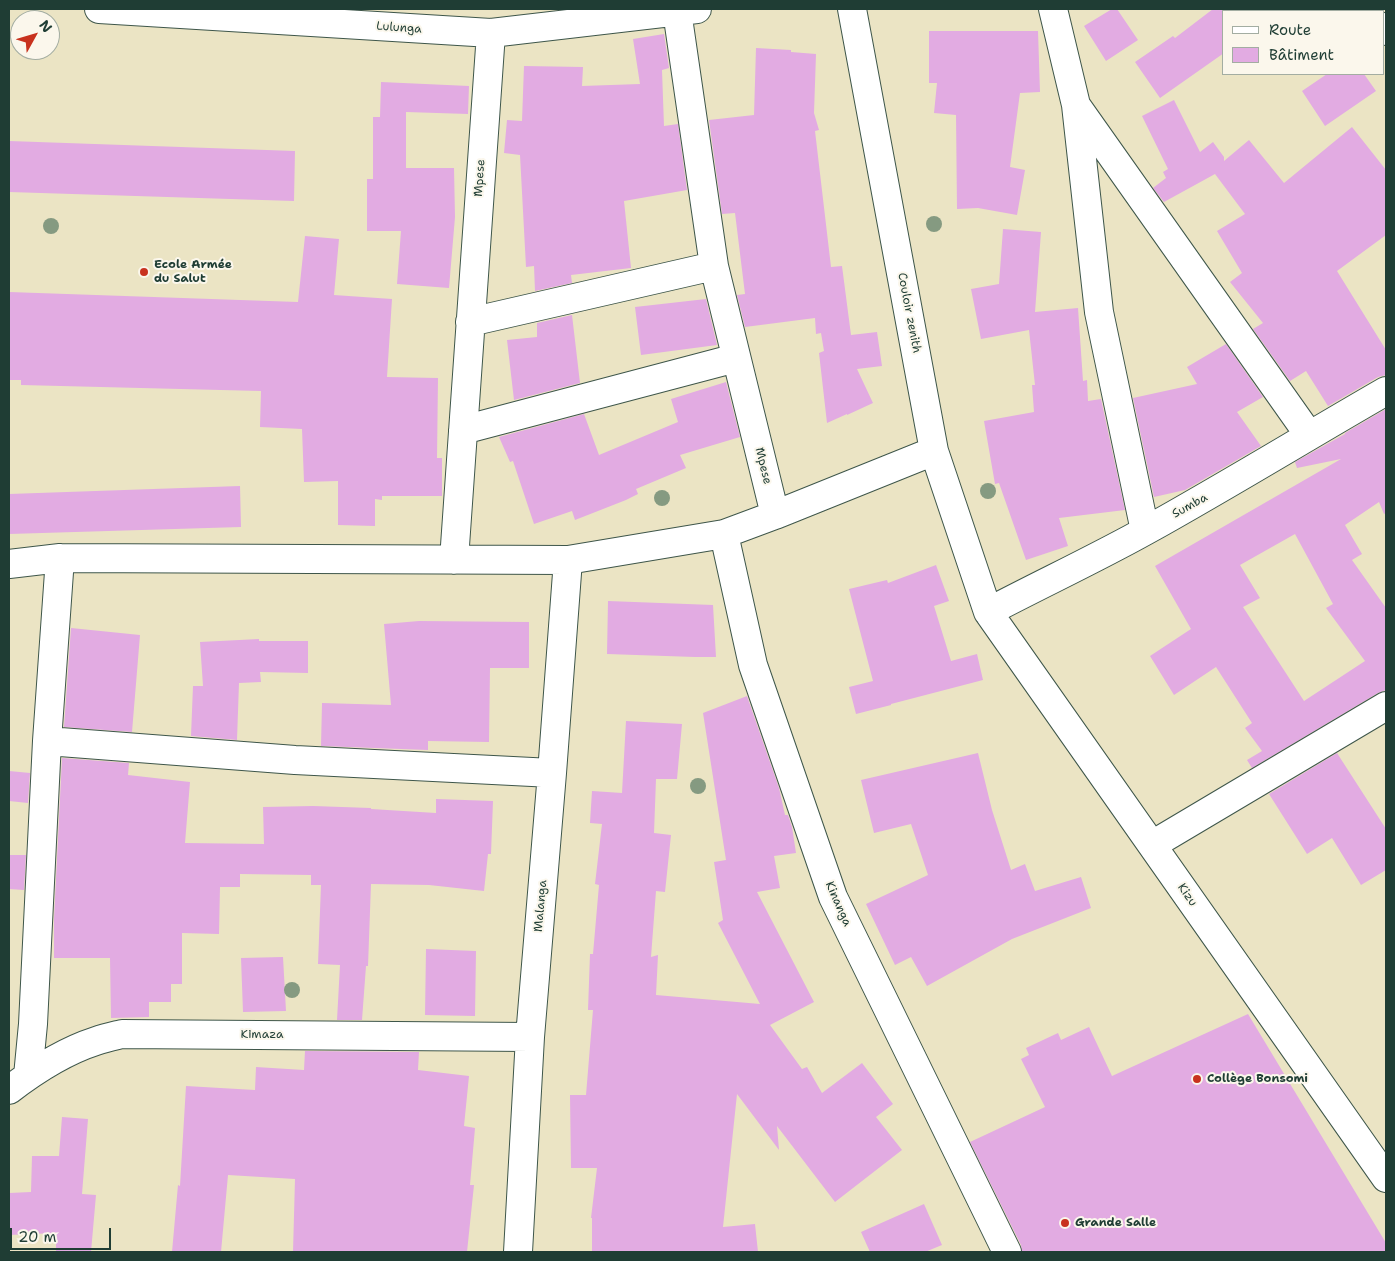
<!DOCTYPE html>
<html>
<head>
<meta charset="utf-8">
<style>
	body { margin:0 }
	#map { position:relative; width:1395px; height:1261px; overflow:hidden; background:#ebe4c4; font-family:"Shantell Sans",sans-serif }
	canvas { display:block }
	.frame { position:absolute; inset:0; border:10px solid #1f3d34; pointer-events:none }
	.legend { position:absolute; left:1222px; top:10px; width:162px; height:65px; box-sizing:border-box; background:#fbf7ec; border:1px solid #a3ada2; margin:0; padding:6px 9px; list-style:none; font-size:15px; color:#1f3d34 }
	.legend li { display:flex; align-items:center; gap:10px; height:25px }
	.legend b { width:25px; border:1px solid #a3ada2 }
	.north { position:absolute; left:10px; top:10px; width:50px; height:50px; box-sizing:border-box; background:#fbf7ec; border:1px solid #a3ada2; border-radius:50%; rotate:51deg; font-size:14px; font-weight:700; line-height:20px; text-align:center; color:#1f3d34 }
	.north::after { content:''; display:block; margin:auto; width:18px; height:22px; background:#c8321e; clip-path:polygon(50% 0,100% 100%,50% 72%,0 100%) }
	.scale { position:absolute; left:10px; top:1228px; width:101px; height:22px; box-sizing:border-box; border:2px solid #1f3d34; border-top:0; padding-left:6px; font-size:15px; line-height:18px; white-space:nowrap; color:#1f3d34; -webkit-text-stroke:4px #fbf7ec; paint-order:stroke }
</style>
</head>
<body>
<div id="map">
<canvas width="1395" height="1261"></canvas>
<div class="frame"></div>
<ul class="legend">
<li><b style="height:6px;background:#fff"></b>Route</li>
<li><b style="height:14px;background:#e2abe2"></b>Bâtiment</li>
</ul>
<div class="north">N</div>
<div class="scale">20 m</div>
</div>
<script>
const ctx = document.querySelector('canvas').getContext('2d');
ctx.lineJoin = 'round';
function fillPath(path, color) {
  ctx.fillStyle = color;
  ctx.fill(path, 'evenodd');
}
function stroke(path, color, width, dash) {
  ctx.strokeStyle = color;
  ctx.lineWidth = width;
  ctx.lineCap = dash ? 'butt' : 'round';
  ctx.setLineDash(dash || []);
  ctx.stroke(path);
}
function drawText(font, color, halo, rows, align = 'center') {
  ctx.font = font + ' "Shantell Sans",sans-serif';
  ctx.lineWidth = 4;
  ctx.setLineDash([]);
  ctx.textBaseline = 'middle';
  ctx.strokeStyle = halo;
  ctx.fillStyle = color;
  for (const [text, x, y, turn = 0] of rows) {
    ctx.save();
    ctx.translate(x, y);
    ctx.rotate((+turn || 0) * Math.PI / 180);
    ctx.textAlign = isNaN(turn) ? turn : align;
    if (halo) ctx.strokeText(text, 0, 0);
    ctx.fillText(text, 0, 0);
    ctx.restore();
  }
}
fillPath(new Path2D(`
	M1112,9H1117L1138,40L1106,61L1084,26Z
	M1213,9H1224V53L1160,98L1135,62L1173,36L1175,38Z
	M929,31H1038L1040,92L1020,93L1010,167L1025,170L1017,215L978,208L957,209L956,115L934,113L937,83H929Z
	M664,34L669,68L662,70L664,126L678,124L687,190L624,201L631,268L571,275L572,283L535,291L534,266L526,267L520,155L504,153L507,120L522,121L524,66L583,67L582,86L640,84L633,39Z
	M756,48L791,50V52L816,54L814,113L819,130L815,131L831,267L842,266L851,335L877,332L882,366L857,369L873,403L847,415V414L827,423L819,353L824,351L821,333L816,334L815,318L745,327L737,295L745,294L735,213L722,214L709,120L754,115Z
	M1327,74H1364L1376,91L1325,126L1302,91Z
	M381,82L469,86L468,114L406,112V168H454L455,217L449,288L397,284L401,231H367V179H373V117H380Z
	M1174,100L1200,152L1213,142L1224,157V161L1249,140L1284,183L1352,127L1386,170V235L1337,271L1386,350V375L1378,377L1328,406L1306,371L1290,381L1253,329L1263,323L1230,282L1242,273L1217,231L1245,214L1215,174L1164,202L1153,188L1166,178L1163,172L1168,169L1142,116Z
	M9,141L295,151L294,201L9,192Z
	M1003,229L1041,232L1035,312L1078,308L1083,381L1087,380L1088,401L1101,399L1125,510L1059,518L1068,546L1026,560L999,483L995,484L984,421L1034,412L1032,385H1035L1029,330L981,339L971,289L999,284Z
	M305,236L339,239L334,295L392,299L387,377L438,378L437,458H442V496H382V500L375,499V526L338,525V481L304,482L302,429L260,427L261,391L21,385V380H9V292L298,302Z
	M706,299L717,345L641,355L635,307Z
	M572,315L580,383L514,400L507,340L537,337V323Z
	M1226,344L1263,397L1237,412L1261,446L1185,490L1154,497L1133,398L1197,384L1187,367Z
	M726,382L740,437L680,455L686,468L636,489L638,494L626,500L575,520L572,511L534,524L513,461L510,462L499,437L584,414L599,455L678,422L671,399Z
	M1386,409V513L1384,514L1379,502L1345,525L1362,554L1352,560L1386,608V690L1378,693L1252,768L1247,760L1262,751L1245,728L1252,723L1216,667L1174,695L1150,656L1191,629L1155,566L1341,459L1297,468L1295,462L1345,434V433ZM1295,534L1333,604L1326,608L1365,661L1304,701L1243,607L1260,598L1240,565Z
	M240,486L241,527L9,534V494Z
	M936,565L949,601L934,606L951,661L977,654L983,680L891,704V705L856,714L849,687L873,681L849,589L887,580L888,583Z
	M608,601L713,605L716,657H695L607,654Z
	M419,621L529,622V668H490L489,742L428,741V750L321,746L322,703L391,705L384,624Z
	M71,628L140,635L132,732L64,727Z
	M259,639V641H308V673L260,672L261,682L239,683L237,740L191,736L193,686H203L200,642Z
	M747,696L779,788L785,815H788L792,827L796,853L774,856L780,888L757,892L814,1002L770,1025L802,1069L807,1067L822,1093L862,1063L893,1104L876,1117L902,1150L835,1202L777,1126L779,1150L737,1094L723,1227L755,1224L758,1252H592V1218H591L597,1168H571L570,1095H586L593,1010H588L590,954H593L599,885L595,884L602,824L590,823L592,791L622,793L626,721L682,724L677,779H656L654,833L671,835L665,892L656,891L651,957L658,955L656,995L760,1004L718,923L723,920L714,862L726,860L703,713Z
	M978,753L992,810L1011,870L1025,864L1035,891L1081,877L1091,908L1012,939L927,986L911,957L895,965L866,904L928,875L911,824L874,833L861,780Z
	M1337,753L1386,829V870L1361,885L1332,838L1307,854L1269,794Z
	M62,758L129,763L128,775L190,782L185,843L264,844L263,807L313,806L371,808V809L436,813V799L493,801L491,854H488L484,891L429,885L371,884L368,966H366L362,1020H337L340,965L318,964L321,885H311V875L240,874V887H220L219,934L182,933V984H171V1002H149V1017L111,1018L110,958H54V919Z
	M9,771L30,773L28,803L9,801Z
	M9,855H26L24,890L9,889Z
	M426,949L476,951L475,1016L425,1015Z
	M283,957L286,1011L243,1012L241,958Z
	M1248,1014L1386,1243V1252H1022L1021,1245L970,1142L1045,1107L1021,1059L1029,1055L1026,1048L1058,1033L1061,1040L1089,1027L1112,1076Z
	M305,1051L419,1052L418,1070L469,1076L464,1126L475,1128L470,1185H474L467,1252H293L295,1179L228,1175L221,1252H172L178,1185L180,1186L186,1086L255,1090L256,1067L304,1070Z
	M62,1117L88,1119L82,1194L96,1195L91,1252H56V1233L9,1235V1193L31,1192L32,1156H59Z
	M924,1204L942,1245L925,1252H870L861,1232Z`), '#e2abe2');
const minor = new Path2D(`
	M99,9L491,33L697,9
	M852,9L934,451L988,612L1386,1178
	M1053,9L1076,105L1099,312L1145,531
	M677,11L714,266L775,515
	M1384,27L1386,31
	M1078,108L1309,435
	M470,322L714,266
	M463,430L736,358
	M724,534L753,665L833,897L1007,1252
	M454,560L491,33
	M9,564L60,558L568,560L724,534L775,515L934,451
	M988,612C1041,584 1095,559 1147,530C1228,485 1306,437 1386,391
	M47,741L295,760L552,773
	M1152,845L1386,706
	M28,1076L33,1024L47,741L60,558
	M9,1090C35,1070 65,1051 96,1041C105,1038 114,1036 122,1034L530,1037
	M518,1252L530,1037L552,773L568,560`);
stroke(minor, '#3e564a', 30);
stroke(minor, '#fff', 28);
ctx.fillStyle = '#859a81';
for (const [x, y] of [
	[934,224],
	[51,226],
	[988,491],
	[662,498],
	[698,786],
	[292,990]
]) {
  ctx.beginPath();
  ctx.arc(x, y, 8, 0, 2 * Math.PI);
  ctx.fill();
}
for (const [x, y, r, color] of [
	[144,272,5,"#c8321e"],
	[1197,1079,5,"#c8321e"],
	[1065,1223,5,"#c8321e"]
]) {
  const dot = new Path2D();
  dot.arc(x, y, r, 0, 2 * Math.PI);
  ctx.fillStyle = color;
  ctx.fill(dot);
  stroke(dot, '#fbf7ec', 2);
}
drawText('12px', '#1f3d34', '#fbf7ec', [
	["Lulunga",399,28,4],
	["Mpese",480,178,-86],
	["Couloir zenith",909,313,79],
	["Mpese",763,466,76],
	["Sumba",1190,506,-29],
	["Kizu",1187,895,55],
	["Kinanga",838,904,66],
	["Malanga",541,906,-85],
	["Kimaza",262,1035]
]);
drawText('bold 12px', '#1f3d34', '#fbf7ec', [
	["Ecole Armée",154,265],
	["du Salut",154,279],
	["Collège Bonsomi",1207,1079],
	["Grande Salle",1075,1223]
], 'left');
</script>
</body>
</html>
